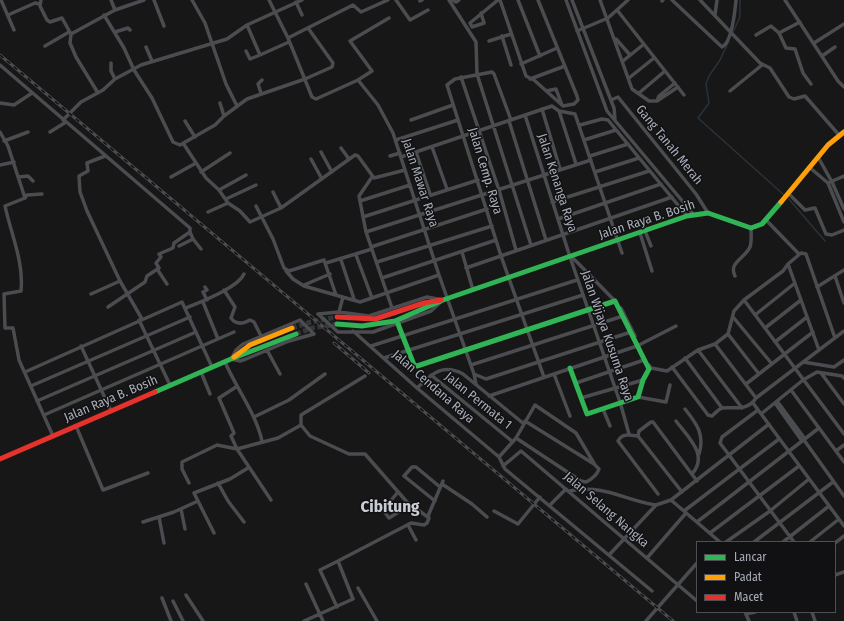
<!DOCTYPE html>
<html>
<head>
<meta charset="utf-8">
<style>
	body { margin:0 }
	#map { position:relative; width:844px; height:621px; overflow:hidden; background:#171717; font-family:"Fira Sans Condensed",sans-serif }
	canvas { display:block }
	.legend { position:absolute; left:696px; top:541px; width:140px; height:72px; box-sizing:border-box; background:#111113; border:1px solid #4d4f55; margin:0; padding:5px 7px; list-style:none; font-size:12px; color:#a8adb8 }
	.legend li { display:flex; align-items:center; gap:8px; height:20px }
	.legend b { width:20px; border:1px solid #4d4f55 }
</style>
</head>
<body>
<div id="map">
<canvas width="844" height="621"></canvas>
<ul class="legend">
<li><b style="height:5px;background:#30b455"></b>Lancar</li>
<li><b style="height:5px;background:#ff9f0a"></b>Padat</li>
<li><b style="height:5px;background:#e5322d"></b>Macet</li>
</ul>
</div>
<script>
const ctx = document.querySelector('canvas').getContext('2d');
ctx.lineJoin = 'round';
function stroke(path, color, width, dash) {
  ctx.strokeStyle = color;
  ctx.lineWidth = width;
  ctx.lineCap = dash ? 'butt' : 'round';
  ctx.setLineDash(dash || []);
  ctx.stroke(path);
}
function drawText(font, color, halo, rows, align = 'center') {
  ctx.font = font + ' "Fira Sans Condensed",sans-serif';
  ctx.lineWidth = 3;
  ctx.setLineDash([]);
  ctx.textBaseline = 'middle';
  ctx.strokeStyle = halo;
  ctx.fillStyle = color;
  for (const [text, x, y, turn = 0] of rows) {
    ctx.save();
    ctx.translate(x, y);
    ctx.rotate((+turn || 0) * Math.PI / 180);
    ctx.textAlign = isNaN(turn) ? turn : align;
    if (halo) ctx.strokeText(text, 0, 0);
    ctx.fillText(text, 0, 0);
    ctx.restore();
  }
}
stroke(new Path2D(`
	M733,32L740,17V0
	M729,41L720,60L709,76L706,84L709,103L698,118L784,195
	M787,197L825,241`), '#2a3239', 1.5);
stroke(new Path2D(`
	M292,328L311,322L337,317
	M296,334L312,328L337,324`), '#343537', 5, [5, 2.5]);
stroke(new Path2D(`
	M1,0L14,30
	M41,0L40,6L47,20L50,22L62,18L71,34L70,43L76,57L98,93
	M111,0L115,10
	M154,0L164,26
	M192,0L205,23L226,84L237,106
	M269,0L288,38L312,97L316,99L358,80L372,71L350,41L389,18
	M396,0L410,20L428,10
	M449,0L476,42L477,74L531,245
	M453,0L456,2L459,0
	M500,0L526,76L534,80L563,106L574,104L578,100L577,96L538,0
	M518,0L540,56
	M566,0L607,111L694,215
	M572,0L614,108L615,119
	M600,0L632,89L649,101H657L678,87
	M672,0L722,47C732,42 735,11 736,0
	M700,0L760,63L770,68L789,97L794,99L805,96L839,135
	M785,0L838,81L844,87
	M420,1L422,0
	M662,1L663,0
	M296,2L302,15
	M617,10L684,95
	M481,13L484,23L472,27L470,23L498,0
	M8,15L35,3L40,4
	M104,15L124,48L134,70L152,98L173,142L180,145L215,125L224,116L247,99L305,79L332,67L333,63L308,28
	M715,15L717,0
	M800,22L779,33L786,48L795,49L803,73L811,84
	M247,25L260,55L289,42
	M577,31L608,18L628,0
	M115,32L128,28L130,30
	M71,34L115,10L144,0
	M756,35L771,26L779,33
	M502,36L511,65
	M288,38L353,5L361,12L388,0
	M616,39L630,55
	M489,41L511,34
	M814,43L844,24
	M45,46L69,32
	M146,47L152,61
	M246,51L250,59L260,55
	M822,56L835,47
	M623,61L644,44
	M111,63V71L115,79
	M521,64L557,48
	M0,65L190,228V232L193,239
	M461,77L499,190L516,250
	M629,78L654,58
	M530,79L565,66
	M358,80L378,105L393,133L439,275L474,374L476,384
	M546,91L556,89L562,105
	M730,91L762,65
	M261,93L258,84L262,80
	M639,93L665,71
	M611,100L618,97L696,194L708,213
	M657,101L659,96L675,83
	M0,103L14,105L32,93
	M220,103L224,116
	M542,109L560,169
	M559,111L576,164
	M525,115L570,257L620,402L629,434
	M63,120L81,102L103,90L115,79L141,65L227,39L247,25L302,0
	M411,120L453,105
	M511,120L494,74L492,72L455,79L447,85L501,256L544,377
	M185,121L195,137
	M509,121L546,240
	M580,125L602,119L608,120L687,216
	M0,132L8,146L25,198L5,206C11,234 24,262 21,291L4,294L5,328H13L19,360L53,436
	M50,132L66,122
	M396,140L458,120
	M584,140L616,130
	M4,141L28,132
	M183,143L206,178L219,190L228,203L240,211L250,222L281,208L355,155L358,156L374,178L405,170
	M432,147L447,189
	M341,148L349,159
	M321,152L332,172
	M416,152L430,194
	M105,156L87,163L88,171L79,176L80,192L87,211L120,281L142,319
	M390,156L400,153
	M590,156L628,144
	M401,157L552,106L559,111L575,114L622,253
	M818,157L832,182L844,209
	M311,159L322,179
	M0,165L14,162
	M809,167L828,183L844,222
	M201,172L230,153
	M595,172L639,158
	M18,177L28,176L33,181
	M171,177L196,163
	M372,177L359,196L366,232L392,308
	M830,182L844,176
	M219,190L246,175
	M273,192L281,208
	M788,193L805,210L815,208L826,234L832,235L844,230
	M25,198L27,195L42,194
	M226,199L256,185
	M360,201L410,185
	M552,202L649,171
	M256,206L273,239L284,268L289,271L324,260L336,295
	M208,212L228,203
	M363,217L478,180
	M558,219L661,184
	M766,220L799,254
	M645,231L651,246
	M366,232L591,160
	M640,233L652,271
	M179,246L193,239L201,249
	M371,247L487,209
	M462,252L473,290
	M356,255L372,298
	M572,257L616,302
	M341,260L354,299
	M377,262L492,226
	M326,263L372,249
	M466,268L672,197
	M157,269L167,284
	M286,271L293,279L304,286L360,302L439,275
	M735,276C728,263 745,258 750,247C752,241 751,234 751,228
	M835,276L844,303
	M382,278L496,240
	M304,285L330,274
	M205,287L207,290L203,292L207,300
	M817,287L844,270
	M224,290L235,307L231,318C236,325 243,324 250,320L254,322L261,336
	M91,294L120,281
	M427,297L443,300L431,311L373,332H338L318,314L339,312L369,316Z
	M744,300L844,434
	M203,302L218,339
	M108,307L145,282L147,276L159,268L156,263L161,257L159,254L173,248L174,243L190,232
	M186,308C200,302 238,288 244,274
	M621,308L635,336
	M339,312L343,297
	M755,315L795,283
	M733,317L772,364
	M139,320L170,385
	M300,320L314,334L289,341L246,359L240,361L231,359L236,350L243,344Z
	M765,328L801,300
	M353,331L417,388L499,457L505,469L652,591
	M728,334L759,374
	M775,342L807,317
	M715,344L756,398
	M639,345L676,326
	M81,346L111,411
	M371,346L577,280
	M267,350L280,374
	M698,350L742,408
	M819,350L788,264L801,253L806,254L807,257L835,338
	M384,358L583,295
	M685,358L722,408
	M225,362C236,388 256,413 262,441
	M803,362L834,367L844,360
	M471,365L623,316
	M649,365L651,368L667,371L698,350L715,344L728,334L734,311L744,300L783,271L788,264
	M672,367L708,415L712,416C714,414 719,409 722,408C735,407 748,411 756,398L844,331
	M25,372L182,302L212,367
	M201,372L210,394
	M821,373L844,404
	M474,374L486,379L631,332
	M554,374L570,416
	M431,375L513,442
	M576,383L644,360
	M746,384L813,332
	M31,386L190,317
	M236,387L219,398L234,433L231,436L237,449L271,500
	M417,388C432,374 442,363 463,374L524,424
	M791,390L844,462
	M489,396L637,346
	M638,397L666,402L670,385
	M581,398L643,380
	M37,401L196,332
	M777,401L805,439
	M753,403L844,526
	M775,403L802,441
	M603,409L610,426
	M685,409C697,424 705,435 699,454
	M758,410L722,437L720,443L794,542
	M761,414L803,380L817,372L842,376L844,378
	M44,415L234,332
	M254,417L289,400L325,374
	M525,421L594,464
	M676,421C688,437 709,455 692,474
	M301,425L310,436L349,454H365L407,502L429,518L427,523L424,525L411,523L338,561L353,599L304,621
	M76,426L103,490L148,473
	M638,436L682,492
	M804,440L844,496
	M836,451L844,445
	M499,457L516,438L535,405L576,433L595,465L599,469C597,475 592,479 586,482L581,481L516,438
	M503,466L521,451L697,601
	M189,483L182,469V462L217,445L237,449L278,438L301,425V415L365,376
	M218,483L228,501L244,522
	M442,484L472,504L487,517
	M569,491C606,484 622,500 656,505
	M398,492L383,510L389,518L405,508L407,502
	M658,494L618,441C622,433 630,435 638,436L639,431L651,422H653L697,481
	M671,500L720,542
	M435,501L404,476L412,467H416L440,487
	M550,505L566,489
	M181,509L185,529
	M494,511L518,524L540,497
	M684,511L779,439
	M428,516L443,481
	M159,517L164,543
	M143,522L174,512L198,501
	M697,522L819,428
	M408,525L416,540
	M214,533L194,493L230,479L248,468
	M710,533L799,466
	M726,542L770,511L809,479
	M754,542L833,482
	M783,542L829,506
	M810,542L839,519
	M835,543L844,536
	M609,555L656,505L671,500L769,424
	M647,558L686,513
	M835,575L844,572
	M306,584L323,621
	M358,588L377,621
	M186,595L203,621
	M162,598L171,621
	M173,601L183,621
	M337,607L320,570L338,561
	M745,612L749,621
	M794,612L797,621
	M812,612L815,621
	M746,614L755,612
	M646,621L697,563`), '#4b4c50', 3.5);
stroke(new Path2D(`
	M337,324L362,326L395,321L443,300L687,216L708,213L751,228L762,224L781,202
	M398,324L414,365L417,366L615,301L649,369L643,380L638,397L587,414L570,368
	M155,392L231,359L296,334`), '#30b455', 5);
stroke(new Path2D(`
	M781,202L828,145L844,132
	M234,357L250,345L292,328`), '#ff9f0a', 5);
stroke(new Path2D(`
	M337,317L375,319L424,303L441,300
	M0,459L155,392`), '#e5322d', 5);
const rail = new Path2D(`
	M0,55L673,621
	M334,343L369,373`);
stroke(rail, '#4b4c4f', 3);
stroke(rail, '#111113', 1.5, [4.5]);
drawText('13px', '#a8adb8', '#111113', [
	["Gang Tanah Merah",669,145,51],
	["Jalan Cemp. Raya",485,171,73],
	["Jalan Mawar Raya",420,183,72],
	["Jalan Kenanga Raya",557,183,72],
	["Jalan Raya B. Bosih",647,220,-18],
	["Jalan Wijaya Kusuma Raya",607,336,71],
	["Jalan Cendana Raya",433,387,41],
	["Jalan Raya B. Bosih",111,399,-23],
	["Jalan Permata 1",478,401,39],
	["Jalan Selang Nangka",606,510,41]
]);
drawText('bold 17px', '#c9ccd4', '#111113', [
	["Cibitung",390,507]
]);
</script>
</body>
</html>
